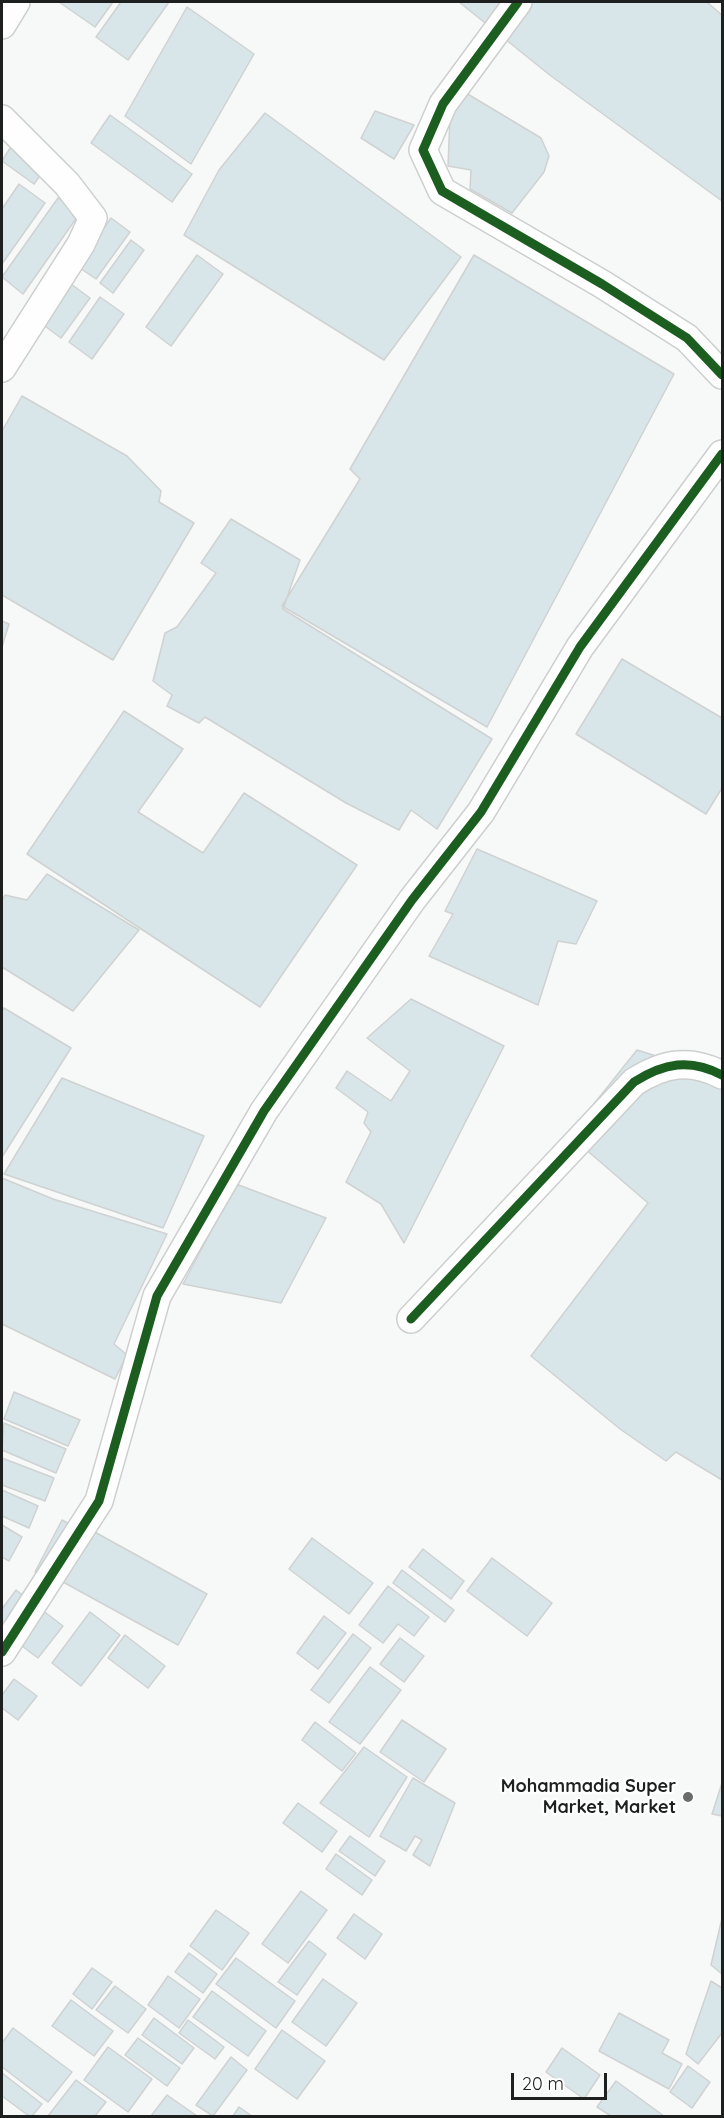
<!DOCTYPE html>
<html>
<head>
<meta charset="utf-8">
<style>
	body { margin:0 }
	#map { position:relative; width:724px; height:2118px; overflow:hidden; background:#f6f9f8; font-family:Quicksand,sans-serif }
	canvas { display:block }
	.frame { position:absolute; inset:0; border:3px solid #1e2020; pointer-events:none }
	.scale { position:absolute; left:511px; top:2073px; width:96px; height:27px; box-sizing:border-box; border:3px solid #1e2020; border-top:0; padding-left:8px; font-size:18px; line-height:21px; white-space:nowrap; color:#1e2020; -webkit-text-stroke:4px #fff; paint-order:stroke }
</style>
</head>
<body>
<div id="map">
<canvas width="724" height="2118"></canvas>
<div class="frame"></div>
<div class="scale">20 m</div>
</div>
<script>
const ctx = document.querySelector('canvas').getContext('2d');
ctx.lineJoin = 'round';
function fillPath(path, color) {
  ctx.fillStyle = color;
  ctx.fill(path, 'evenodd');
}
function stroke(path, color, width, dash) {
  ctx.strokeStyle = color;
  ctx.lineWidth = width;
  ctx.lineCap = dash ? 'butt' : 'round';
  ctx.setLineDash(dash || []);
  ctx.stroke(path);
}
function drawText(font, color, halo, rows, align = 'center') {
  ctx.font = font + ' Quicksand,sans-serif';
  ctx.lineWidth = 5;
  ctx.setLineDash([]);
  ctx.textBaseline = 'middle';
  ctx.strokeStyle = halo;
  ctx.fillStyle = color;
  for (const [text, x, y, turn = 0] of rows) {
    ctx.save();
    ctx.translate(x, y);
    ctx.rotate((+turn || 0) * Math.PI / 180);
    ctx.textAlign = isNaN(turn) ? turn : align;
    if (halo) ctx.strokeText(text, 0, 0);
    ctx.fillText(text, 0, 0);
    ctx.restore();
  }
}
const building = new Path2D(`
	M59,2H113L95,27Z
	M121,2H169L128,60L96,37Z
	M459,2H710L708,3L722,15V201L551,76Z
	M187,7L254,54L191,164L125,116Z
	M466,93L541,138L549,156L544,172L512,213L470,189L471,170L448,166L450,117Z
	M375,111L414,125L394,159L361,138Z
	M265,113L461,257L384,360L184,235L219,170Z
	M110,115L192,174L172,202L91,143Z
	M12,145L45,169L34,184L2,161Z
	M19,184L45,203L2,264V209Z
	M58,198L80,213L23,294L2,277Z
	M111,218L130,232L96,279L77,266Z
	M131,240L144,250L113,293L100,283Z
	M197,255L223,274L171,346L146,327Z
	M474,255L674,374L487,727L282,606L360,479L350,469Z
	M71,284L90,298L61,338L42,324Z
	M100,297L124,314L92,359L69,342Z
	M22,396L127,456L161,491L159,502L194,523L113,660L2,595V431Z
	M231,519L300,560L283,609L492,739L437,829L411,810L399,830L346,803L205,717L199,723L167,706L172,695L153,681L165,633L177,627L216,573L201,563Z
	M2,621L9,624L2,647Z
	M622,659L722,718V788L706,814L576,734Z
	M124,711L183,749L138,812L203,853L244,793L357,865L260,1007L27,854Z
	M477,849L597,901L576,944L558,941L538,1005L429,956L453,914L445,911Z
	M47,874L139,930L73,1011L2,967V901L5,895L27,900Z
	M411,999L504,1046L404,1243L381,1204L346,1182L371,1132L364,1123L368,1112L336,1088L347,1071L391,1101L410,1071L367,1038Z
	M4,1008L71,1048L2,1157V1012Z
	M637,1050L717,1075L722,1080V1480L676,1452L666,1461L620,1429L531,1356L648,1203L569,1135Z
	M62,1078L204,1136L163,1228L4,1174Z
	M2,1178L53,1199L167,1234L114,1344L127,1355L115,1379L2,1324Z
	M236,1184L326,1218L281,1303L183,1284Z
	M14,1392L80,1420L68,1446L4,1419Z
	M4,1423L66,1449L56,1473L2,1450Z
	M2,1458L54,1478L45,1501L2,1485Z
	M2,1490L38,1506L29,1528L2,1516Z
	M62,1520L84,1532L57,1584L35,1572Z
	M2,1525L22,1537L9,1561L2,1557Z
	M91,1530L207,1594L178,1645L63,1582Z
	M312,1538L373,1583L349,1614L289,1569Z
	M423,1549L464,1581L451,1599L409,1567Z
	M492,1558L552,1603L527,1636L467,1591Z
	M402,1570L454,1610L445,1622L393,1583Z
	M388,1586L429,1617L414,1636L398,1624L383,1643L359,1625Z
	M16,1590L63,1626L38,1658L2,1631V1609Z
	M90,1612L120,1635L81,1686L52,1663Z
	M324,1616L346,1633L318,1669L297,1653Z
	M353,1634L371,1648L329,1703L311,1690Z
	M125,1635L165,1666L148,1688L108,1658Z
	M400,1638L424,1656L404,1682L380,1664Z
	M370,1667L401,1690L360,1744L329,1722Z
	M14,1679L37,1696L18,1720L2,1708V1695Z
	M402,1720L446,1749L424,1782L380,1752Z
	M315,1722L356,1753L342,1771L302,1740Z
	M364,1747L407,1777L369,1837L320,1803Z
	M413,1778L455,1803L430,1866L413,1855L422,1840L415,1836L406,1851L380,1836Z
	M722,1783V1816L712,1814Z
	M298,1803L337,1831L322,1852L283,1823Z
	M350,1836L385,1861L375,1876L339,1851Z
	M336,1854L372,1880L362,1895L326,1869Z
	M301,1891L327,1910L288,1963L262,1944Z
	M216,1910L249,1933L222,1970L190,1946Z
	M354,1914L382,1934L365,1959L337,1938Z
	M722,1918V1974L711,1965Z
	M309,1941L326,1954L297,1995L278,1982Z
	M189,1953L217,1974L203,1993L175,1972Z
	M236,1958L295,2001L276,2028L216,1984Z
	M92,1968L112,1982L92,2009L73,1994Z
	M168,1976L200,1999L179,2028L148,2005Z
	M323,1979L357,2003L326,2046L292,2022Z
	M711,1981L722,1988V2033L698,2064L686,2054Z
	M115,1986L146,2009L128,2033L96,2010Z
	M212,1991L266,2031L248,2056L193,2017Z
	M71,2000L113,2031L94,2056L52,2026Z
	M619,2013L669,2040L662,2053L682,2064L669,2089L599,2051Z
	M154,2018L194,2048L182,2064L142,2035Z
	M188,2020L224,2047L215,2059L179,2033Z
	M13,2028L72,2072L48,2102L2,2067V2043Z
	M282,2030L325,2061L297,2099L255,2069Z
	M138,2038L180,2068L167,2086L125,2055Z
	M108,2047L152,2079L128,2112L84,2080Z
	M562,2048L600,2075L584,2099L546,2072Z
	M231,2057L247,2070L213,2116L196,2105Z
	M688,2066L710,2082L692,2108L670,2092Z
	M2,2073L42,2104L32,2116H29L2,2096Z
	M76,2080L106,2102L95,2116H48Z
	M616,2081L664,2116H611L597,2107Z
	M167,2095L197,2116H151Z
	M239,2107L252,2116H233Z`);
fillPath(building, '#d8e6ea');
stroke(building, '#d0d2d2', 1.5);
const minor = new Path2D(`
	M518,2L443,104L423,150L442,191L602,284L687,338L722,375
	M2,25L16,2
	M2,119L67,184L93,218L81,244L2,368
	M411,1319L634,1082C664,1063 690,1058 722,1075
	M2,1652L99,1501L157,1296L264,1111L412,900L481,812L580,647L722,454`);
stroke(minor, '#cdcfce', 30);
stroke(minor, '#fefefe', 27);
stroke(new Path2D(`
	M518,2L443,104L423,150L442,191L602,284L687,338L722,375
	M411,1319L634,1082C664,1063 690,1058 722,1075
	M2,1652L99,1501L157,1296L264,1111L412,900L481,812L580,647L722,454`), '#1b5e20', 9);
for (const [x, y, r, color] of [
	[688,1797,6,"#6a6c6c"]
]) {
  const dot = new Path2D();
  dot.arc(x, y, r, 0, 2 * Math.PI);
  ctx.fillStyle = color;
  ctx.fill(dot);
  stroke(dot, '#fff', 2);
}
drawText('bold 18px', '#1e2020', '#fff', [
	["Mohammadia Super",676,1787],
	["Market, Market",676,1808]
], 'right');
</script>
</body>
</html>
